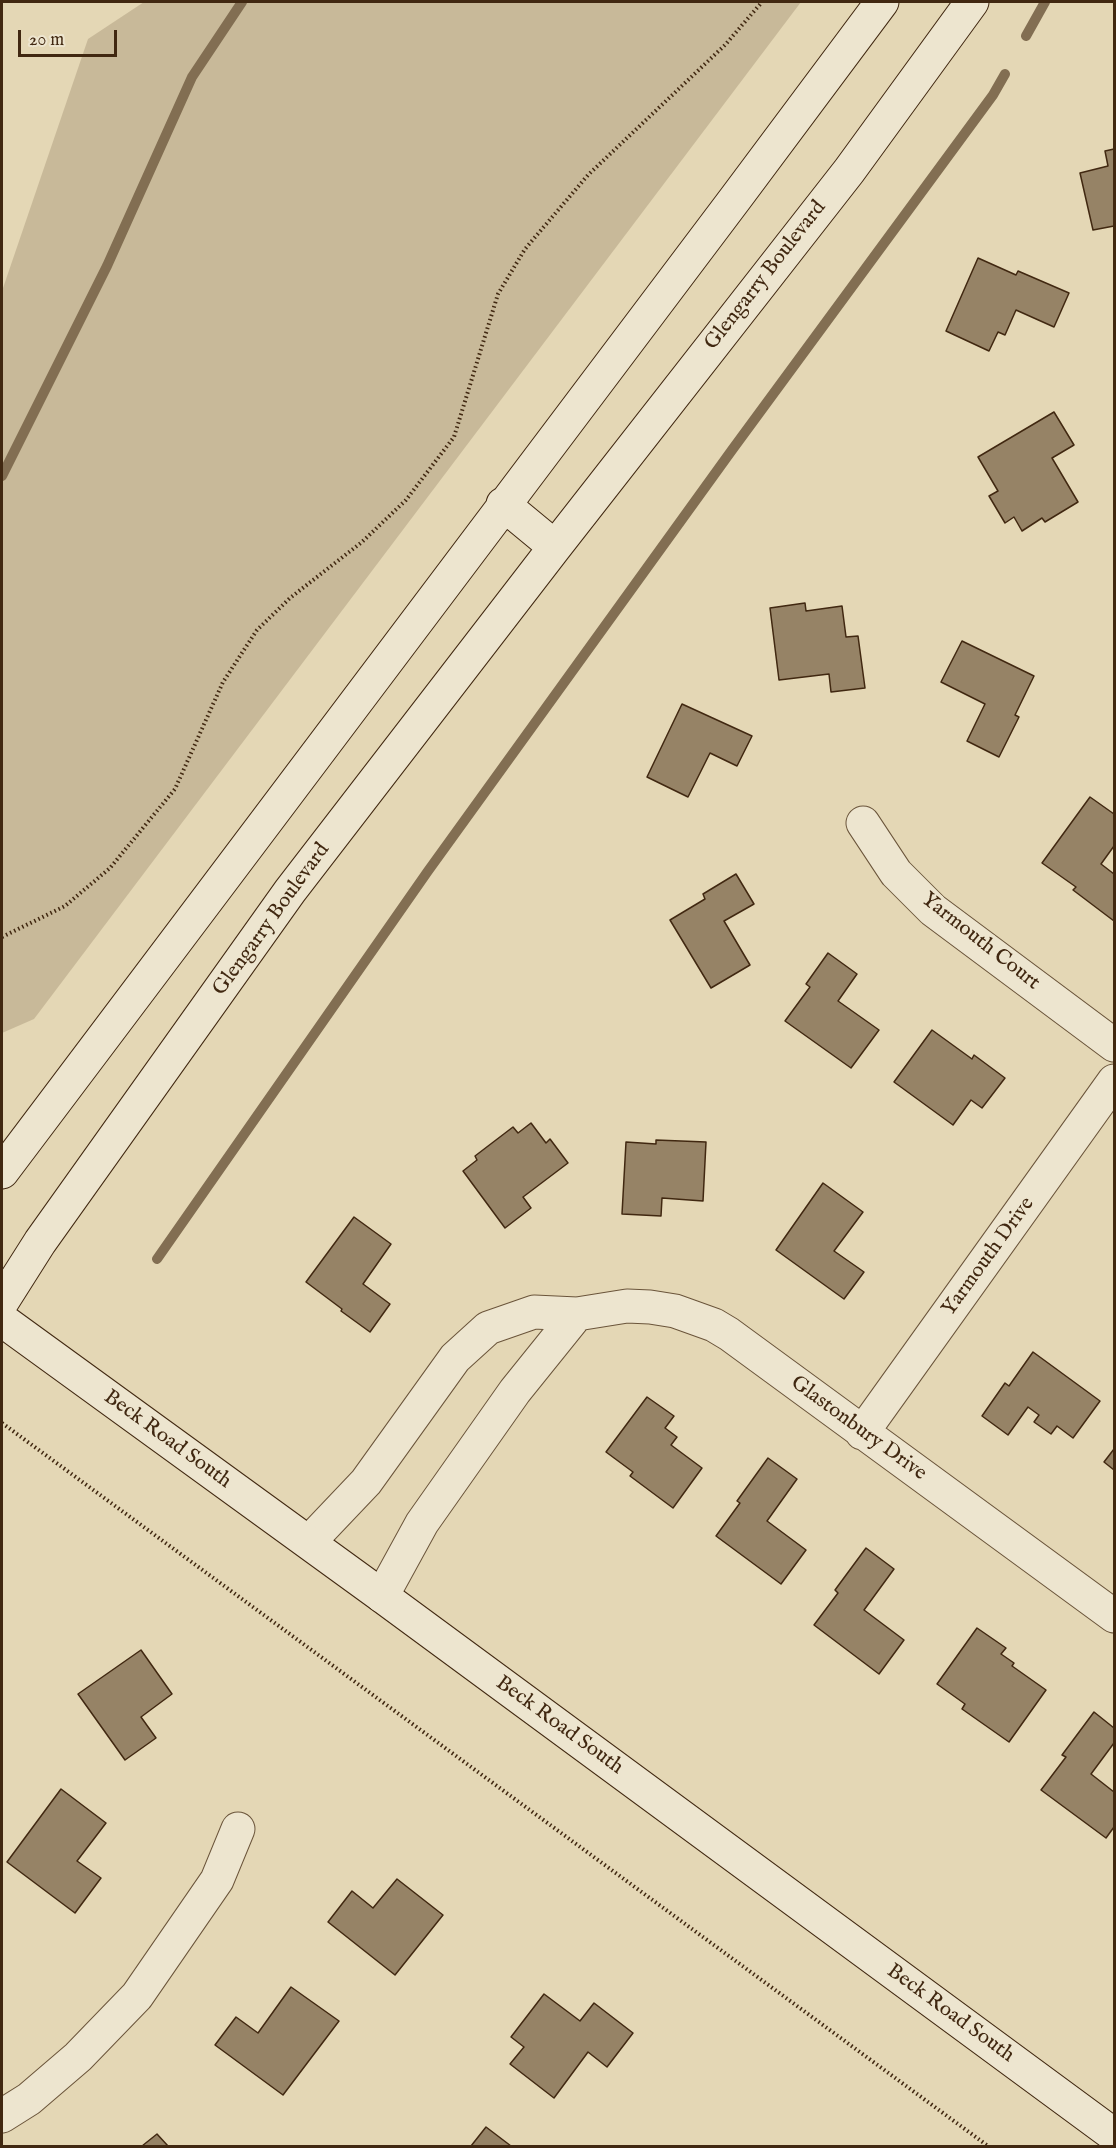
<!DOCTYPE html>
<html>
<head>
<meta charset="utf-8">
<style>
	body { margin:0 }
	#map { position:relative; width:1116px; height:2148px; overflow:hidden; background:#e4d7b5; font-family:"IM FELL English",serif }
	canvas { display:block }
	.frame { position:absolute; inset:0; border:3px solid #412811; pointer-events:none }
	.scale { position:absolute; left:18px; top:30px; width:99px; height:27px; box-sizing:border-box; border:3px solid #412811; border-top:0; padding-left:8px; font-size:18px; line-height:21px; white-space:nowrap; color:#412811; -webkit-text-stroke:4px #ede5cf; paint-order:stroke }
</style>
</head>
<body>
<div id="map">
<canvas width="1116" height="2148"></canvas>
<div class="frame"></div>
<div class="scale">20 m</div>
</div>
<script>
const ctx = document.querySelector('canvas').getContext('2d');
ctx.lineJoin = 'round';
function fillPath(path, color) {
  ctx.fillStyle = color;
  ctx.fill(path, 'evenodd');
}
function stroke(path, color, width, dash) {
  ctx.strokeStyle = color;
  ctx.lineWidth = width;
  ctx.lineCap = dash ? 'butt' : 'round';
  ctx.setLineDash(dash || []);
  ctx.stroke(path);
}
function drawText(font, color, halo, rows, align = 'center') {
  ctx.font = font + ' "IM FELL English",serif';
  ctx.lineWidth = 6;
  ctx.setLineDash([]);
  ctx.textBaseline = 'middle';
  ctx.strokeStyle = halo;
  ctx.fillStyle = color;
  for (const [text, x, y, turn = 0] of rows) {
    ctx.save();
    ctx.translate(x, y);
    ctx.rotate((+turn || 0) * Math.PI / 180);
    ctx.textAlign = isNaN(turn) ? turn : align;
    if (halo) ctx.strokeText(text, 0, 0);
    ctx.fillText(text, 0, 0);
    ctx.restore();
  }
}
fillPath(new Path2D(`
	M144,2H801L34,1019L2,1033V291L88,39Z`), '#c8b999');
stroke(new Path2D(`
	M1026,36L1045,2
	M2,476L107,266L192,77L242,2
	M157,1259L428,871L732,450L993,95L1005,74`), '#826e52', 10);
const building = new Path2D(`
	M1114,149V226L1093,230L1080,173L1108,166L1105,151Z
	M978,258L1016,275L1018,271L1069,293L1054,327L1016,310L1005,335L998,332L989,351L946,331Z
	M1054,412L1074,445L1052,458L1078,502L1045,522L1042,518L1022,531L1014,517L1005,523L989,496L998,491L978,457Z
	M805,603L806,611L842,606L846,637L858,636L865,688L831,692L829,674L779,680L770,608Z
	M962,641L1034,676L1015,715L1019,717L999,757L967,741L985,704L941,682Z
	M682,704L752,736L737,766L710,753L688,797L647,777Z
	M1090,797L1114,814V846L1101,864L1114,874V921L1073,890L1076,887L1042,863Z
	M736,874L754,904L724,921L750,965L711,988L670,920L705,899L703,894Z
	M828,953L857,974L838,1001L879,1030L851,1068L785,1021L810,987L806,984Z
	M932,1030L972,1059L974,1055L1005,1078L982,1108L971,1100L953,1125L894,1082Z
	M531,1123L546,1143L550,1139L568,1163L523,1197L531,1208L505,1228L463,1171L477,1160L475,1156L513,1127L518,1133Z
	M656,1140L706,1142L703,1201L662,1198L661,1216L622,1214L626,1142L656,1144Z
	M823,1183L863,1212L834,1251L864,1272L844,1299L776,1250Z
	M354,1217L391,1244L363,1284L390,1304L370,1332L341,1311L342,1309L306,1282Z
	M1033,1352L1100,1401L1073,1438L1057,1426L1051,1434L1034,1422L1039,1415L1028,1407L1008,1435L982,1416L1005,1383L1009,1386Z
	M647,1397L674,1416L665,1428L677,1437L671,1445L702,1468L673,1508L630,1476L633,1472L606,1452Z
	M1114,1449V1470L1104,1462Z
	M768,1458L797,1479L767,1521L806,1550L781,1584L716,1536L740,1503L737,1501Z
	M866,1548L894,1569L864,1610L904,1640L879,1674L814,1625L838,1593L835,1590Z
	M977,1628L1006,1648L1001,1654L1014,1663L1012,1666L1046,1690L1009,1742L962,1709L965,1704L937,1684Z
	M141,1650L172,1694L141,1717L156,1738L125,1760L78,1694Z
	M1094,1712L1114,1728V1743L1091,1774L1114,1792V1827L1106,1838L1041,1790L1066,1757L1062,1755Z
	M61,1789L106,1823L77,1861L101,1878L75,1913L7,1862Z
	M397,1879L443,1915L395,1975L328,1922L352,1891L373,1908Z
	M291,1987L339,2021L283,2095L215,2045L236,2017L258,2033Z
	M544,1994L580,2021L594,2003L633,2033L607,2067L588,2052L554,2098L510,2064L524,2047L511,2037Z
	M486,2127L511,2146H471Z
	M157,2134L168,2146H142Z`);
fillPath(building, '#968366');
stroke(building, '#412811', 1.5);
const street = new Path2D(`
	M863,823L896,873L933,910L1114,1045
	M862,1433L1114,1081
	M309,1542L366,1482L455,1358L488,1328L534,1312L577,1314L627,1306L650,1307L675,1311L714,1325L729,1334L1114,1616
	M382,1596L422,1523L515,1391L577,1314
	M2,2116L29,2099L78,2057L137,1996L217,1880L238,1829`);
const secondary = new Path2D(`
	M503,504L555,547
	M2,1172C293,781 591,394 882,2
	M2,1302L40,1242L290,891L555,547L849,171L972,2
	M2,1320L382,1596L1114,2135`);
stroke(street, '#6a543a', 35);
stroke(secondary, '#412811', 35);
stroke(new Path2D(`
	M2,937L65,906L110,868L175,789L223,682L257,630L290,598L362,542L406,500L454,437L498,294L525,249L588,175L725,45L762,2
	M2,1423L988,2146`), '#412811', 4, [1.5, 3]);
stroke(street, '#ede5cf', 33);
stroke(secondary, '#ede5cf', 33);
drawText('21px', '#412811', '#ede5cf', [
	["Glengarry Boulevard",766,276,-52],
	["Glengarry Boulevard",272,920,-54],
	["Yarmouth Court",980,942,38],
	["Yarmouth Drive",989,1257,-54],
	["Glastonbury Drive",858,1429,36],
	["Beck Road South",167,1440,36],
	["Beck Road South",559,1726,36],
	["Beck Road South",950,2014,36]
]);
</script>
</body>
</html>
